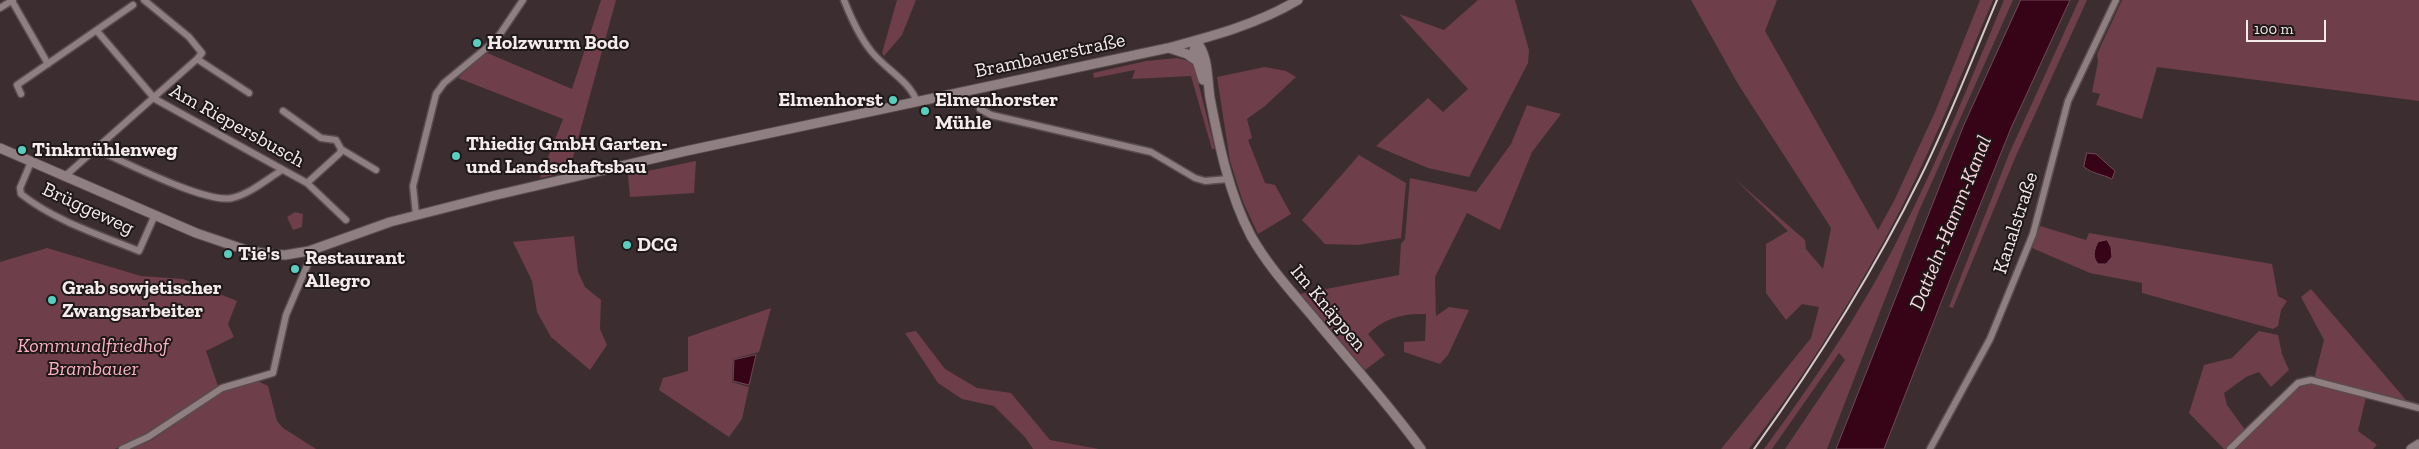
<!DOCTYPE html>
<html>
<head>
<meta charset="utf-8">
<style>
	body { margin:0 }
	#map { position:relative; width:2419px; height:449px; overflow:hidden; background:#3c2e30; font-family:"Zilla Slab",serif }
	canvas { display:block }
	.scale { position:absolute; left:2246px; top:20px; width:80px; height:22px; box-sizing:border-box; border:2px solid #f5ebed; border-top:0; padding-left:6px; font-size:15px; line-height:18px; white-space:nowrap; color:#f5ebed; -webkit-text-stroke:4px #1e1819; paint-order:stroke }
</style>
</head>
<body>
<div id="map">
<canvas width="2419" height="449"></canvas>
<div class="scale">100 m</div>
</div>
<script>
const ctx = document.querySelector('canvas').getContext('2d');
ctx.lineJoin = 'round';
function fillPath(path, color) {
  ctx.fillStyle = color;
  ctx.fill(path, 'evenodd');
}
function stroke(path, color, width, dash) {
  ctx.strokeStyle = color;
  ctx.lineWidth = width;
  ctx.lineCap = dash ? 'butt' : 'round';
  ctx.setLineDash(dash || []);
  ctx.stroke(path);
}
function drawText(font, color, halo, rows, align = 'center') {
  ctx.font = font + ' "Zilla Slab",serif';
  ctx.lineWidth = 4;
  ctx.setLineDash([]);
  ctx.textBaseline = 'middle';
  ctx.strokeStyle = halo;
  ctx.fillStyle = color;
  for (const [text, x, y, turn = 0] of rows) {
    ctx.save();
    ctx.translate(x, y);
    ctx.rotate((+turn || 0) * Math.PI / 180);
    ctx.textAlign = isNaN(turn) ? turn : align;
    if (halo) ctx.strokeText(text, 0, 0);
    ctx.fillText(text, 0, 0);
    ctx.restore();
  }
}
fillPath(new Path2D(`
	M601,0H616L569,172L540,178L563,119L458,78L485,52L572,89Z
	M897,0H916L902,35L884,56L882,53Z
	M1478,0H1515L1529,50L1528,63L1469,177L1428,168L1376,146L1428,98L1443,112L1468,89L1399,14L1444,30Z
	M1691,0H1777L1765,31L1878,230L1894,201L1935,112L1980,0H1993C1959,80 1927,162 1885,239C1845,312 1800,382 1749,449H1721L1811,338L1819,307L1802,304L1786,320L1766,293V244L1788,231L1735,179L1805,240L1806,249L1823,269L1831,228L1738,84Z
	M2004,0H2013L1919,211L1827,449H1785L1845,360L1839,353L1772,449H1764C1814,381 1862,311 1900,235C1939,159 1971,79 2004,0Z
	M2079,0H2087L2015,158L1953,308L1949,307L2009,154Z
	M2122,0H2419V101L2157,67L2142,119L2096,105L2100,94L2092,92L2098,62L2097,54Z
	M1177,58L1189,61L1194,66L1215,149H1212L1191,76L1132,79L1135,70L1094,78L1093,73L1146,61Z
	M1265,67L1286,71L1296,77L1265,106L1247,119L1252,138L1248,140L1265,183L1275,185L1291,214L1258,234L1243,202L1230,161L1217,77Z
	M1527,105L1561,114L1532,152L1500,230L1467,213L1435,277L1436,316L1449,307L1469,310L1448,355L1440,364L1404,352V342L1425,341L1426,314C1404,313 1384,318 1368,334L1385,355L1365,370L1300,294L1399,275L1401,244L1405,239L1410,178L1476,192L1511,144Z
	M1359,155L1406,183L1401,238L1358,245L1325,244L1302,220Z
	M696,161L694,193L630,197L628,175Z
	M295,212L303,214L302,227L293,230L287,217Z
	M2040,226L2086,240L2089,233L2272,264L2278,296L2287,301L2281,310L2278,326L2273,329L2142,293V283L2090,273L2032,248Z
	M574,236L578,272L585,287L601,300L600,329L607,345L590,370L551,337L537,312L532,281L513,242Z
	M47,248L141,276L183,279L237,301L228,324L234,337L206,351L218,386L152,431L115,449H0V262Z
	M2311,289L2406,400L2314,379L2324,340L2301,297Z
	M771,308L759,352L733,359L732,382L749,387L742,419L729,437L659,390L663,378L688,371V337Z
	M916,331L945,369L977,388L1011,393L1050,440L1099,449H1033L1025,437L994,406L962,399L938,383L905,333Z
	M2259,331L2278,335L2282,354L2289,370L2271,387L2259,372L2246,377L2224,393L2227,405L2246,431L2228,449H2224L2189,413L2204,365L2232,358Z
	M258,381L268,386L277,421L283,428L316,449H132L152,440L226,388Z
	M2313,384L2366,397L2358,431L2377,445L2373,449H2235L2290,394L2302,386Z`), '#6e3e4a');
const water = new Path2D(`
	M2021,0H2070L2011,128L1951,277L1884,449H1836L1963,127Z
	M2087,153L2096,154L2115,171L2112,179C2102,174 2093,174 2084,167Z
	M2107,240L2111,247L2112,257L2106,264H2098C2092,257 2094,250 2098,242Z
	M756,355L749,385L733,381L734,360Z`);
fillPath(water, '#370316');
stroke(water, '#704956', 1);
const street = new Path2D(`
	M144,0L189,37L202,53L197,59
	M844,0C851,18 859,36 871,51C886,70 909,80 917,102
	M12,1L48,64
	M0,8L13,0
	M97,31L155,99L307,183L346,220
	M21,94L17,85L133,5
	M980,109L991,115L1151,152L1195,178L1205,181L1228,179
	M283,111L321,138L336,140L341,149L340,153L307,183
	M95,149C123,161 206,204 232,198C250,194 267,179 282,170
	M341,149L376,170
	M31,162L20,188L21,194C55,221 100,235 139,251L154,217
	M64,177L197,59L249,93
	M416,215L413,186L436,94L444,83L496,40L523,0
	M122,449L148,437L222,388L273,373L286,315L310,259L309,251
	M1930,449L1990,339L2033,234L2068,101L2116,0
	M2230,449L2298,383L2311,380L2419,408`);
const secondary = new Path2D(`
	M1196,41C1209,56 1207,79 1210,98C1219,145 1229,194 1251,236C1268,266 1291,291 1313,317C1349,361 1388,403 1421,449
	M1196,41L1194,51L1203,80
	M1169,48L1187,54L1197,61
	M0,148L196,233L246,250L268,254L285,255L309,251L390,222L492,196L686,151L1168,48C1213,36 1258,24 1298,0
	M2411,449L2419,444`);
stroke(street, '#594d4f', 9);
stroke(secondary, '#594d4f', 11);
stroke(street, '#907f82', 6);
stroke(secondary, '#907f82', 9);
stroke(new Path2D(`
	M1754,449C1816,363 1873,273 1920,178C1949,120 1972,59 1997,0`), '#d3c8ca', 2);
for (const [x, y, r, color] of [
	[477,43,5,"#58cebf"],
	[893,100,5,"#58cebf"],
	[925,111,5,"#58cebf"],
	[22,150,5,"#58cebf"],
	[456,156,5,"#58cebf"],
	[627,245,5,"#58cebf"],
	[228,254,5,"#58cebf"],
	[295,269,5,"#58cebf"],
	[52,300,5,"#58cebf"]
]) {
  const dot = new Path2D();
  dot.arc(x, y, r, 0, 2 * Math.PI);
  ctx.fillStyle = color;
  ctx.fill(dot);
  stroke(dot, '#1e1819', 2);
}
drawText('bold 20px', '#f5ebed', '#1e1819', [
	["Holzwurm Bodo",487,43],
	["Elmenhorst",883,100,"right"],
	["Elmenhorster",935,100],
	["Mühle",935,123],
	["Thiedig GmbH Garten-",466,144],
	["und Landschaftsbau",466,167],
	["Tinkmühlenweg",32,150],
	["DCG",637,245],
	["Tie's",238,254],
	["Restaurant",305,258],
	["Allegro",305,281],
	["Grab sowjetischer",62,288],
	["Zwangsarbeiter",62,311]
], 'left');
drawText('20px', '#f5ebed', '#1e1819', [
	["Brambauerstraße",1050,56,-12],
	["Am Riepersbusch",237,126,29],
	["Brüggeweg",88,209,25],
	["Kanalstraße",2016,223,-72],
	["Im Knäppen",1328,308,50]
]);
drawText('italic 20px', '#fcb1c2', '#1e1819', [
	["Kommunalfriedhof",93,346],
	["Brambauer",93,369]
]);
drawText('italic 21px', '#fcd5dd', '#1e1819', [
	["Datteln-Hamm-Kanal",1951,223,-68]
]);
</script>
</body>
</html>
